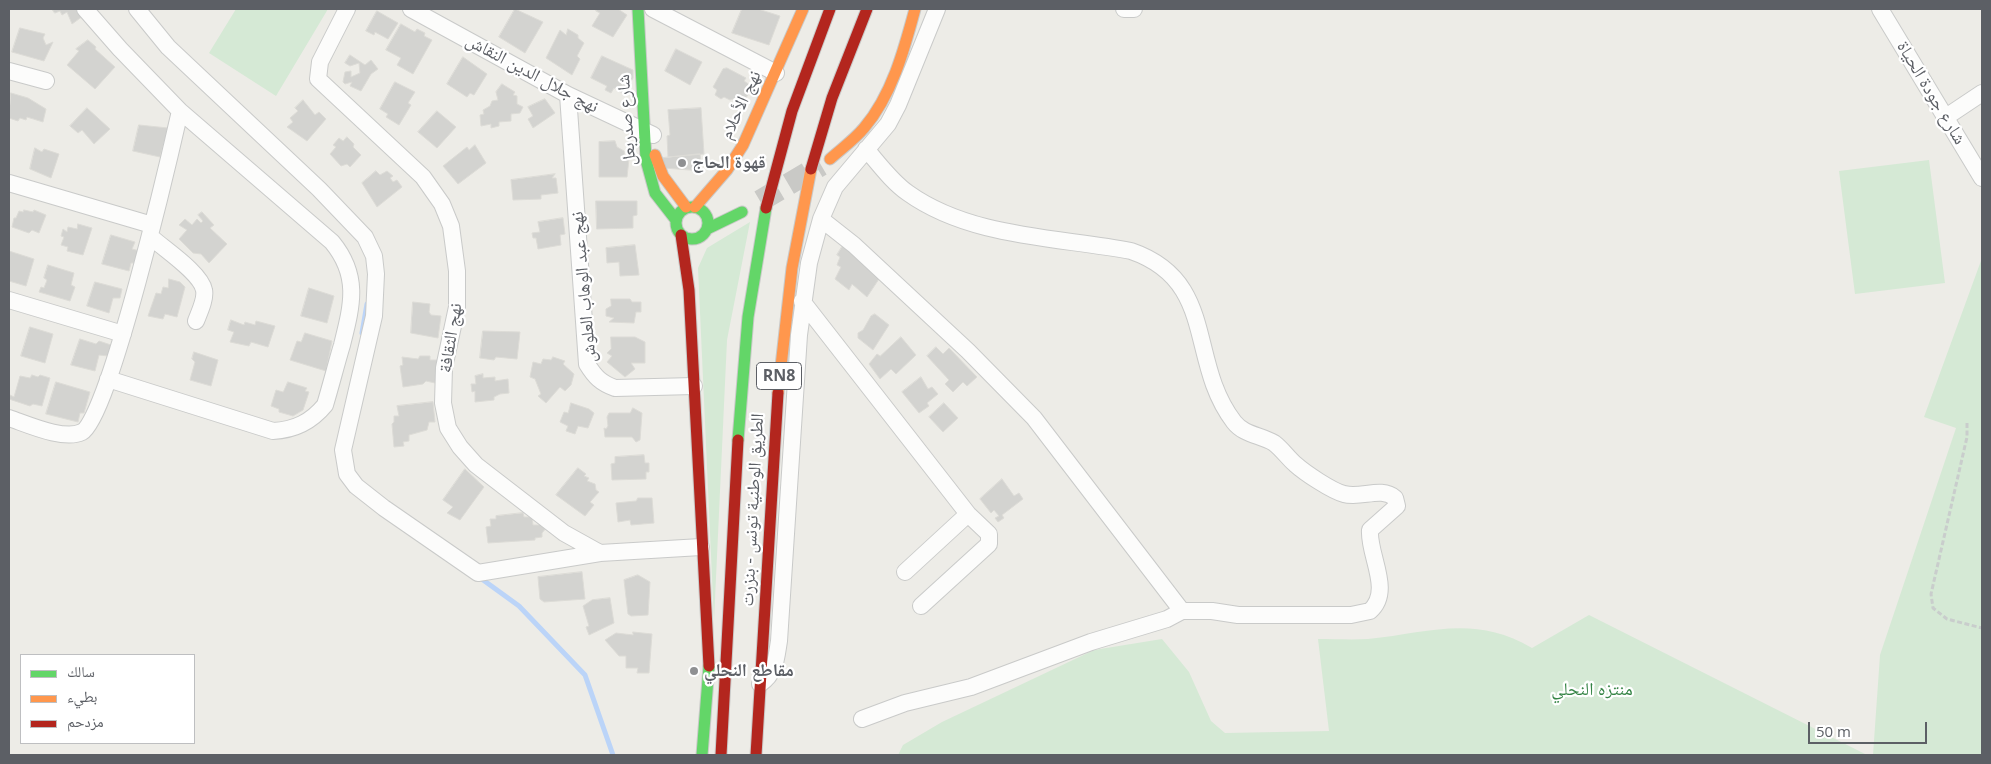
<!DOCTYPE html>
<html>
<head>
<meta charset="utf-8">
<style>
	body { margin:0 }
	#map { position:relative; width:1991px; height:764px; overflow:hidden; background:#edece7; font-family:"Open Sans","Noto Naskh Arabic",sans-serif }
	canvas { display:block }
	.frame { position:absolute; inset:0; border:10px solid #5c5f65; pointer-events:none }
	.legend { position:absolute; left:20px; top:654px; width:175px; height:90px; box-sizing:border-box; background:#fff; border:1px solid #bebfc1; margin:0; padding:6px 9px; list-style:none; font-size:15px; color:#5c5f65 }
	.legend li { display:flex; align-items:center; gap:10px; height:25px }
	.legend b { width:25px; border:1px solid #bebfc1 }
	.scale { position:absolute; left:1808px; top:722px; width:119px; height:22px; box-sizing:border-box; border:2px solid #5c5f65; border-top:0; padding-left:6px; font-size:15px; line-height:18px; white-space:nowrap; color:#5c5f65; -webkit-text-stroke:4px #fff; paint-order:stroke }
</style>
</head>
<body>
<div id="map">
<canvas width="1991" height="764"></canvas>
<div class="frame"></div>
<ul class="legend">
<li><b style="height:6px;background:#63d668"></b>سالك</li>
<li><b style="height:6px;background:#ff974d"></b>بطيء</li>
<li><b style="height:6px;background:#b3261e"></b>مزدحم</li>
</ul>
<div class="scale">50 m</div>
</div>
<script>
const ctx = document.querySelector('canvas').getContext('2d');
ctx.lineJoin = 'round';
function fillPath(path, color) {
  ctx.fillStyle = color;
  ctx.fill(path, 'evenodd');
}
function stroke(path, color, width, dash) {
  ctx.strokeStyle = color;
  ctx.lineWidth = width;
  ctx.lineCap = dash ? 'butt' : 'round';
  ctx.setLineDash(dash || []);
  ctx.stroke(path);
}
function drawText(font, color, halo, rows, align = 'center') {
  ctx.font = font + ' "Open Sans","Noto Naskh Arabic",sans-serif';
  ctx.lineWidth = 4.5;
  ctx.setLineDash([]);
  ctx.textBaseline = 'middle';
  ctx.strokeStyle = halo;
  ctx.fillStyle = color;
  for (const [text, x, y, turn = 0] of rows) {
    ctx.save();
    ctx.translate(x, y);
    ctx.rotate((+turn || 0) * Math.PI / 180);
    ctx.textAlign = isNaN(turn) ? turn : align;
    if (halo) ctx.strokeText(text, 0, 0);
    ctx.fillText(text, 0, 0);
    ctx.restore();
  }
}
fillPath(new Path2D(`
	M236,9H328L276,96L209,53Z
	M1929,160L1945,283L1855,294L1839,171Z
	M750,222L727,340L714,621L698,268L707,248Z
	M1982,258V755H1873L1880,655L1956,428L1924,417Z
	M1589,615L1867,755H898L903,745L942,722L1094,650L1162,639L1189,672L1211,721L1225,733L1329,731L1318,639C1334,639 1352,640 1368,639C1429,633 1474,614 1532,648Z`), '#d5e9d5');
stroke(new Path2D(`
	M362,333L367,304
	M479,577L519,606L585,675L613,755`), '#bbd4f8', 5);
const building = new Path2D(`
	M52,9H75L77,11L79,10L83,16L72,24L67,12L62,15L60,11L55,13Z
	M515,9L543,22L525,53L499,37Z
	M597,9H618L627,15L613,37L592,26L600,13L596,11Z
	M742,9H758L780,16L769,45L732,33Z
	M377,11L398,23L388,39L375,32L374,35L366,31Z
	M401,24L415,32L417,29L425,33L424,36L432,40L413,74L397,65L401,58L386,50Z
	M20,28L45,34L43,38L46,45L53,42L44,61L12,52Z
	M568,29L578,35V38L584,43L577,56L580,59L572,75L546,58L560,30L566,35Z
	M88,40L96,47L95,49L115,67L95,89L67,65L79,51L76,49Z
	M676,49L702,62L690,85L665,71Z
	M350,55L365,65L371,60L378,69L371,74L361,91L350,86L352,82L345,84L343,82L345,72L351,71V77L360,73L359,63L350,66L345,63Z
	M602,56L633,70V78L624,94L614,88L611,93L605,90L607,86L591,78Z
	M463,57L487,74L474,95L470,93L467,97L447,84Z
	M727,68L746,78L744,81L753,87L744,101L739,103L737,98L730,100L724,97L721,99L715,95L717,90L713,87L723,69Z
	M395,82L415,92L408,103L411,105L399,125L386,117L388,114L380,109Z
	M502,84L515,92L513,95L517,96V104L523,107L520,113L511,114V121L499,122V126L491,128V124L481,126L480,115L484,114L483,110L490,106L492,101L498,100L496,92Z
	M11,93L28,98L46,109L43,122L27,117L26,120L20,118L18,121L9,118Z
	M545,99L555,113L533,128L528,119L533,116L528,107Z
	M303,100L315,115L319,112L326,119L307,141L287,127L293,122L290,118L298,111L295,108Z
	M87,108L110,129L94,144L82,130L78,133L70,126Z
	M701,108L704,154L668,157L667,136L670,135L668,110Z
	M437,111L456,127L437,148L418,132Z
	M139,125L168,128L160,157L133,151Z
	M347,137L354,144L353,147L361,155L350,167L347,164L341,166L330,154L336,147L333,145L339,138L343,141Z
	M615,141L617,147L624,151L625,157L629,159L627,177H599V142Z
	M475,145L486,163L458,184L443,166L467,147L469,150Z
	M35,148L42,152L44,149L59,154L51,178L30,169Z
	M700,154L702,171L664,168L663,158Z
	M376,171L380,175L387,171L393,176L390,178L393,182L397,180L402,187L377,207L362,183Z
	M555,174L552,178H556L558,193L541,195V199L513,200L511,180Z
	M596,201H637V215L633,216V228L597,229Z
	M24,210L33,212L34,210L46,215L39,233L32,230L29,233L12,227L14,218H16L19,211L23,212Z
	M202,212L214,225L210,228L227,244L209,263L201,254L193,253L179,239L187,230L179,225L185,219L192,225L197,219L201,223L203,221L198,215Z
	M563,218L565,234L560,235L561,245L538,249L536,238H533L532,233L540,232L538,222Z
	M78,224L92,228L83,255L67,251L68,247L61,245L64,237L61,236L63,229L67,232L68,227L77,229Z
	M111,235L135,242L132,249L140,251L136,263H131L129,271L102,264Z
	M845,242L881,276L867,297L852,284L849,290L835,279L841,267L837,265L840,257L837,255Z
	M635,245L639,275L620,276L619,262L607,263L606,248Z
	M9,251L34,259L26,286L9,281Z
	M48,265L74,273L71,285L75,287L70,301L39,292L41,287L44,288L47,280L44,278Z
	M169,279L180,282L185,287L177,317L165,314L163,319L148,316L156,293L161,294L163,287L168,288Z
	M95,282L122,289L120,298H113L109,313L87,306Z
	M309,288L334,296L327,323L301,316Z
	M611,299H630L632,302H641V312H636L634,323L609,322L614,318L606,316V309L611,306Z
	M413,302L430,304L429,312L431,315L441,316L438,338L411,333Z
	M875,314L889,325L873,350L858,338V333L863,330L871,316Z
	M231,320L244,325L245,322L255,325L256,321L275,326L268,347L251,342L249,346L230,342L234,332L228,330Z
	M30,327L53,334L45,363L21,356Z
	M483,331L520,332L517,359L496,357L494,360L480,358Z
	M305,333L332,341L326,371L290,360L297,341L301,342Z
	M611,337H635L645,342V363H631L635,369L625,377L607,362L612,356L607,353L611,349Z
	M901,337L916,355L896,374L891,369L880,379L869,364L877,354L880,356Z
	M80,339L96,344L99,341L111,345L108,356L99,355L95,371L71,365Z
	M936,347L943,354L949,348L977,377L967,386L963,382L953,392L945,384L949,380L927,356Z
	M194,352L218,360L211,386L190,380L195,362L192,359Z
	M420,356H430V360H438L435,383L426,381L423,384L403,387L400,366L403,365L402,357L418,359Z
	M553,357L565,361L563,364L574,374L571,385L565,391L560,387L546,403L538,396L541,394L535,379L530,377L533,362L541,364L543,359L551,360Z
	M483,374V378L495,377V381L508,379L509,393L500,394L494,397V400L475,402V391L472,392L471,384H476L475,376Z
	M32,375L38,377L40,375L50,378L42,406L33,404L30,406L9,399L10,395L14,397L20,376L30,378Z
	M921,377L928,389L932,387L938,394L927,403L929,406L919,413L902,392Z
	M56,382L90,392L84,413H80L78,422L46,414Z
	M288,382L307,388L305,391L309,392L303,410L293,416L279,412V409L271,406L276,390L283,392Z
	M433,402L435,422H429L427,430L409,435V441L403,442L404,446L394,447L392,424L394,422V416H399L397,406Z
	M571,403L589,409L594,413L588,428L578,426L575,434L566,431L568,426L560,422L564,412L568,413Z
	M944,403L958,418L943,432L929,417Z
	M633,408L642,413L640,440L636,442L632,437H605L604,428L606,429L608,426L607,417L609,413H630Z
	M644,455L645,463H649V472H646V479L612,480L611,464L615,463V457Z
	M578,468L586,474L584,476L589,478L587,481L595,484L596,490L599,492L590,502L594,505L585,516L556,495Z
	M465,469L484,487L460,520L447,513L453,507L443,500Z
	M1002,479L1014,496L1019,493L1023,499L1002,515L1004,518L998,522L995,518L999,516L994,510L991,513L980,499Z
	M638,498H652L654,523L631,525L630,520L618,522L616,503L636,501Z
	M523,513L524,517H532L533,525H539L541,522L547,527L542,533V537L535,538V540L488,543L486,527L491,526L490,519H496V516Z
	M582,572L585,599L544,602L540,599L538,577Z
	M638,575L650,582L648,615L631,616L628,614L624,580Z
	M610,598L614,623L589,635L586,627L589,626L583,606L592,600Z
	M633,632L652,634L649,673H637L638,668H626V656H619L605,640L616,633L633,635Z`);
fillPath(building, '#d3d3d0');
stroke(building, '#dcdbd6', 1);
stroke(new Path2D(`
	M760,201L821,165`), '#c9c9c6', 22, [22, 11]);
const street = new Path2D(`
	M85,9L120,49L180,111L332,242C360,276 352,305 342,345C336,365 331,385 325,405C311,422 295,430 273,431L108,379
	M137,9L168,47L319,189L365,237L374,256L376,274L374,316L343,450L347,474L356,486L384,508L478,573L600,553
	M347,9L320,62L318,79L423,177L442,204L451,226L457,271V307L444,368L443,403L448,428L460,447L476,465L564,533L600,553L701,547
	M411,9L568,95L653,135
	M653,9L776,73
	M1124,9H1134
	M1880,9L1982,178
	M9,71L46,81
	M568,95L587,364C595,377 601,383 615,388L694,386
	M1946,117L1982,93
	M9,183L152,225
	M821,219L854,245L968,351L1034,418L1182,611
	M151,237C164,249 201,273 204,290C206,299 199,313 196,321
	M9,300L123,334
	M802,301L968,514L989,534V544L921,606
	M9,418C27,424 64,441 82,432C109,418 170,155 180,111
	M905,572L968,514
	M760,684C776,673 776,659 779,641L799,335L809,263L821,219L835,187L888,124L898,105L937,9
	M862,719L905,703L971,687L1091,642L1167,619L1182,611H1212L1238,615H1351L1370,611C1393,591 1368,555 1370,530L1397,506L1395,498C1381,486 1361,499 1344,494C1332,491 1305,473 1295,464C1288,458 1282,449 1274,443C1261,435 1244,435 1234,422C1187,361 1218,281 1131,251C1058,237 971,238 908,193C892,182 879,164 866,149`);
const fast = new Path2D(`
	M638,9L646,160L655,193L676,220
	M676 223a16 16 0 1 1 32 0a16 16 0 1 1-32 0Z
	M707,229L742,212
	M738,440L748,317L766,208
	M702,755L709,666`);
const slow = new Path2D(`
	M655,155L663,176L686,207
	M830,159C841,149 854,140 864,128C892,95 904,50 915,9
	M695,207L727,170L743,145L803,9
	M778,393L792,268L811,169`);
const jam = new Path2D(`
	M811,169L832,98L867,9
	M766,208L792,111L830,9
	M681,235L689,290L709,666
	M721,755L738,440
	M756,755L778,393`);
stroke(street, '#c9cac9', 18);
stroke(fast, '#c9c9c8', 13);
stroke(slow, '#c9c9c8', 13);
stroke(jam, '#c9c9c8', 13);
stroke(new Path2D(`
	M1967,423V437L1931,594L1933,608L1947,619L1982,628`), '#c9cdcc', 3, [5, 2.5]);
stroke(street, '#fcfcfb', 16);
stroke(fast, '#63d668', 11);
stroke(slow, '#ff974d', 11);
stroke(jam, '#b3261e', 11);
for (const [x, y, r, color] of [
	[682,163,5,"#8f9092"],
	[694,671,5,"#8f9092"]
]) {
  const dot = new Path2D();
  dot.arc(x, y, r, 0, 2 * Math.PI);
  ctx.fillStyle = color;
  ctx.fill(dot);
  stroke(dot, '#fff', 2);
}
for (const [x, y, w] of [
	[779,376,45]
]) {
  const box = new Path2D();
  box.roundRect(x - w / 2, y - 13.5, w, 27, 4);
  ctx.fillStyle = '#fff';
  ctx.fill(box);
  stroke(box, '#5c5f65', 1);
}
drawText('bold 16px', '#5c5f65', null, [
	["RN8",779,376]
]);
drawText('18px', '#5c5f65', '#fff', [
	["نهج جلال الدين النقاش",532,74,28],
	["شارع جودة الحياة",1931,93,59],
	["نهج الأحلام",741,105,-65],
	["شارع صدربعل",627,120,-94],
	["نهج عبد الوهاب العلوش",584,287,-95],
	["نهج الثقافة",451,338,-81],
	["الطريق الوطنية تونس - بنزرت",753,510,-87]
]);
drawText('bold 18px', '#5c5f65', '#fff', [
	["قهوة الحاج",692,163],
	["مقاطع النحلي",704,671]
], 'left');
drawText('18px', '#358445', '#fff', [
	["منتزه النحلي",1592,690]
]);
</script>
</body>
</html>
